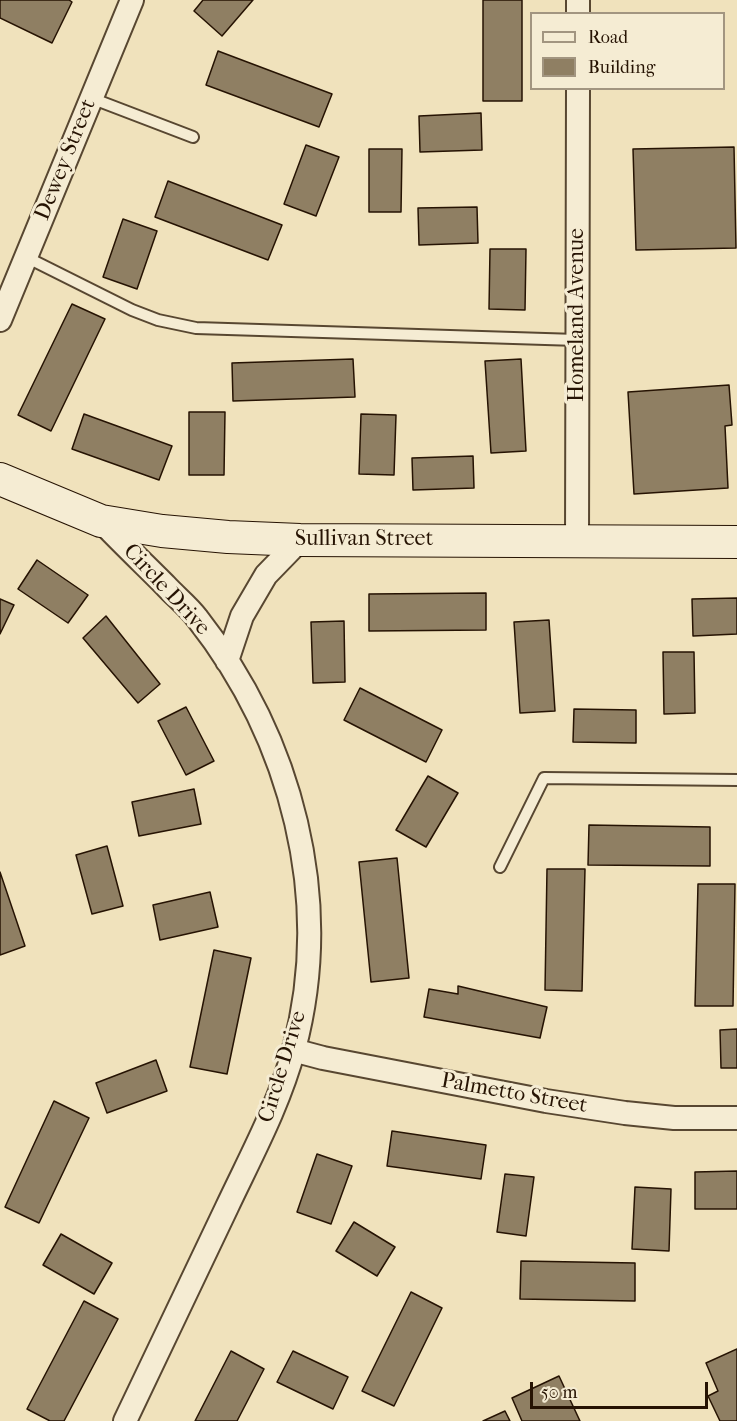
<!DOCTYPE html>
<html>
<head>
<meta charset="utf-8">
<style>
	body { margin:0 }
	#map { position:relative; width:737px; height:1421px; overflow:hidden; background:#f0e2bc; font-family:"IM FELL French Canon",serif }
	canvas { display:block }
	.legend { position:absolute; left:530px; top:12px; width:195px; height:78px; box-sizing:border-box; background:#f5ecd3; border:2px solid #a29580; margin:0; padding:8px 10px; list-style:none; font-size:18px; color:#261303 }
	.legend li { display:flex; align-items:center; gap:12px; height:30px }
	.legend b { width:30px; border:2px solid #a29580 }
	.scale { position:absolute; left:530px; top:1382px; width:178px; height:27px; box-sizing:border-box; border:3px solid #261303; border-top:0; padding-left:8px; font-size:18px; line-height:21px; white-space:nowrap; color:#261303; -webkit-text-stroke:4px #f5ecd3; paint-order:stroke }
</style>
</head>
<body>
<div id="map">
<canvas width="737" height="1421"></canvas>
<ul class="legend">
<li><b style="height:8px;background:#f5ecd3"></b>Road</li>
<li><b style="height:16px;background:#8f7f63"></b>Building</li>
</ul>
<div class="scale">50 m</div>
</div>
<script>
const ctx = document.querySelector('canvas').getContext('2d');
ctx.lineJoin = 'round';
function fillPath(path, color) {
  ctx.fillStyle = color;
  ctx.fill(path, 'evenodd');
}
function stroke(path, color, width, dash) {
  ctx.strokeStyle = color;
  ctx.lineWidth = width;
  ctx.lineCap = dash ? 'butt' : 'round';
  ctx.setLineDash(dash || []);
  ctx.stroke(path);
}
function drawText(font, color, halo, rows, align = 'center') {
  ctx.font = font + ' "IM FELL French Canon",serif';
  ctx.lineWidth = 6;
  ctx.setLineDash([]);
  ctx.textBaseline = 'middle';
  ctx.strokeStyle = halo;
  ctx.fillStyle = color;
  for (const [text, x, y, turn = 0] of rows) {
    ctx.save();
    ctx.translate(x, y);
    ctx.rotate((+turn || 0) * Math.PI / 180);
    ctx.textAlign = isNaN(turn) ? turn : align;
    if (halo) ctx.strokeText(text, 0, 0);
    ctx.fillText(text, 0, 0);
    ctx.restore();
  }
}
const building = new Path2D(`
	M0,0H69L72,2L52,43L0,18Z
	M203,0H253L222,36L194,11Z
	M483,0H522V101H483Z
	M218,51L332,94L319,127L206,85Z
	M481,113L482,150L420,152L419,116Z
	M306,145L339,157L316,216L284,204Z
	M734,147L736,248L636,250L633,149Z
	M369,149H402L401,212H369Z
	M168,181L282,225L268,260L155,217Z
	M477,207L478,243L419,245L418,208Z
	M123,219L157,231L137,289L103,277Z
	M490,249H526L525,310L489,309Z
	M72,304L105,319L51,431L18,415Z
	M353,359L355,397L233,401L232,363Z
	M521,359L526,451L491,453L485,361Z
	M729,385L732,425L725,426L728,488L634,494L628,392Z
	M189,412H225L224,475H189Z
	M84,414L172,446L159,480L72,449Z
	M361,414L396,415L394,475L359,474Z
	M473,456L474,488L413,490L412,458Z
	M37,560L88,595L68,623L18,589Z
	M486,593V630L369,631V594Z
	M737,598V634L693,636L692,599Z
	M0,599L14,605L0,634Z
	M106,616L160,684L138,703L83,638Z
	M549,620L555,711L520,713L514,622Z
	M344,621L345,682L313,683L311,622Z
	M663,652H694L695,713L664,714Z
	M360,688L442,730L426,762L344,720Z
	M186,707L214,761L186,775L158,721Z
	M574,709L636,710V743L573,742Z
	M428,776L458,793L426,847L396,830Z
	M194,789L201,824L139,836L132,802Z
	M589,825L710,827V866L588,865Z
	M107,846L123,906L92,914L76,855Z
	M397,858L409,978L371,982L359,862Z
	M547,869H585L582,991L545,990Z
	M0,872L25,946L0,955Z
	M698,884H735L733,1006H695Z
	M210,892L218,927L160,940L153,905Z
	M214,950L251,958L227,1074L190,1067Z
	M458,986L547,1007L540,1038L424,1017L429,989L458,994Z
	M737,1029V1068H721L720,1030Z
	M156,1060L167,1091L107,1113L96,1083Z
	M54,1101L89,1118L39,1223L5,1207Z
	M392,1131L486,1145L481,1179L387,1166Z
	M317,1154L352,1166L331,1224L297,1212Z
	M737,1171V1209H695V1172Z
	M505,1174L534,1177L526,1236L497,1232Z
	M635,1187L671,1189L669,1251L632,1249Z
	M354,1222L395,1247L377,1276L336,1251Z
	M61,1234L112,1263L94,1294L43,1265Z
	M521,1261L635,1263V1301L520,1299Z
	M411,1292L442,1308L394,1406L362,1391Z
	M84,1301L118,1319L64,1421H50L27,1409Z
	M737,1349V1421H720L708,1396L718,1391L706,1363Z
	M231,1351L264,1369L237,1421H195Z
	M293,1351L348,1377L333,1409L277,1382Z
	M559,1376L580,1421H522L512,1398Z
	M505,1411L510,1421H483Z`);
fillPath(building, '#8f7f63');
stroke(building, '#261303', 1.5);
const lane = new Path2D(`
	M91,98L193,137
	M26,257L132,310L158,320L196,328L577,340
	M500,867L544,778L737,780`);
const street = new Path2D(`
	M578,14V0
	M0,320L132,0
	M101,521C122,543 144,564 165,585C175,596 188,606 197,618C292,739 334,899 294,1049C279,1105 251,1156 227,1207C193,1278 159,1350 125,1421
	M577,541L578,88
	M227,661L242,616L266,575L300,540
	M293,1050L323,1058L546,1101L625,1113L674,1118H737`);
const secondary = new Path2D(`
	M0,479L101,521L162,531L228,537L300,540L737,542`);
stroke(lane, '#584731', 14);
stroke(street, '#584731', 26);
stroke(secondary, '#261303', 34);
stroke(lane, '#f5ecd3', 10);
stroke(street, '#f5ecd3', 22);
stroke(secondary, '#f5ecd3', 32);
drawText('22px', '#261303', '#f5ecd3', [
	["Dewey Street",66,160,-68],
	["Homeland Avenue",578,315,-90],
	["Sullivan Street",364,540],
	["Circle Drive",166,590,47],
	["Circle Drive",283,1067,-73],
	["Palmetto Street",514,1094,10]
]);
</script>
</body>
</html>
